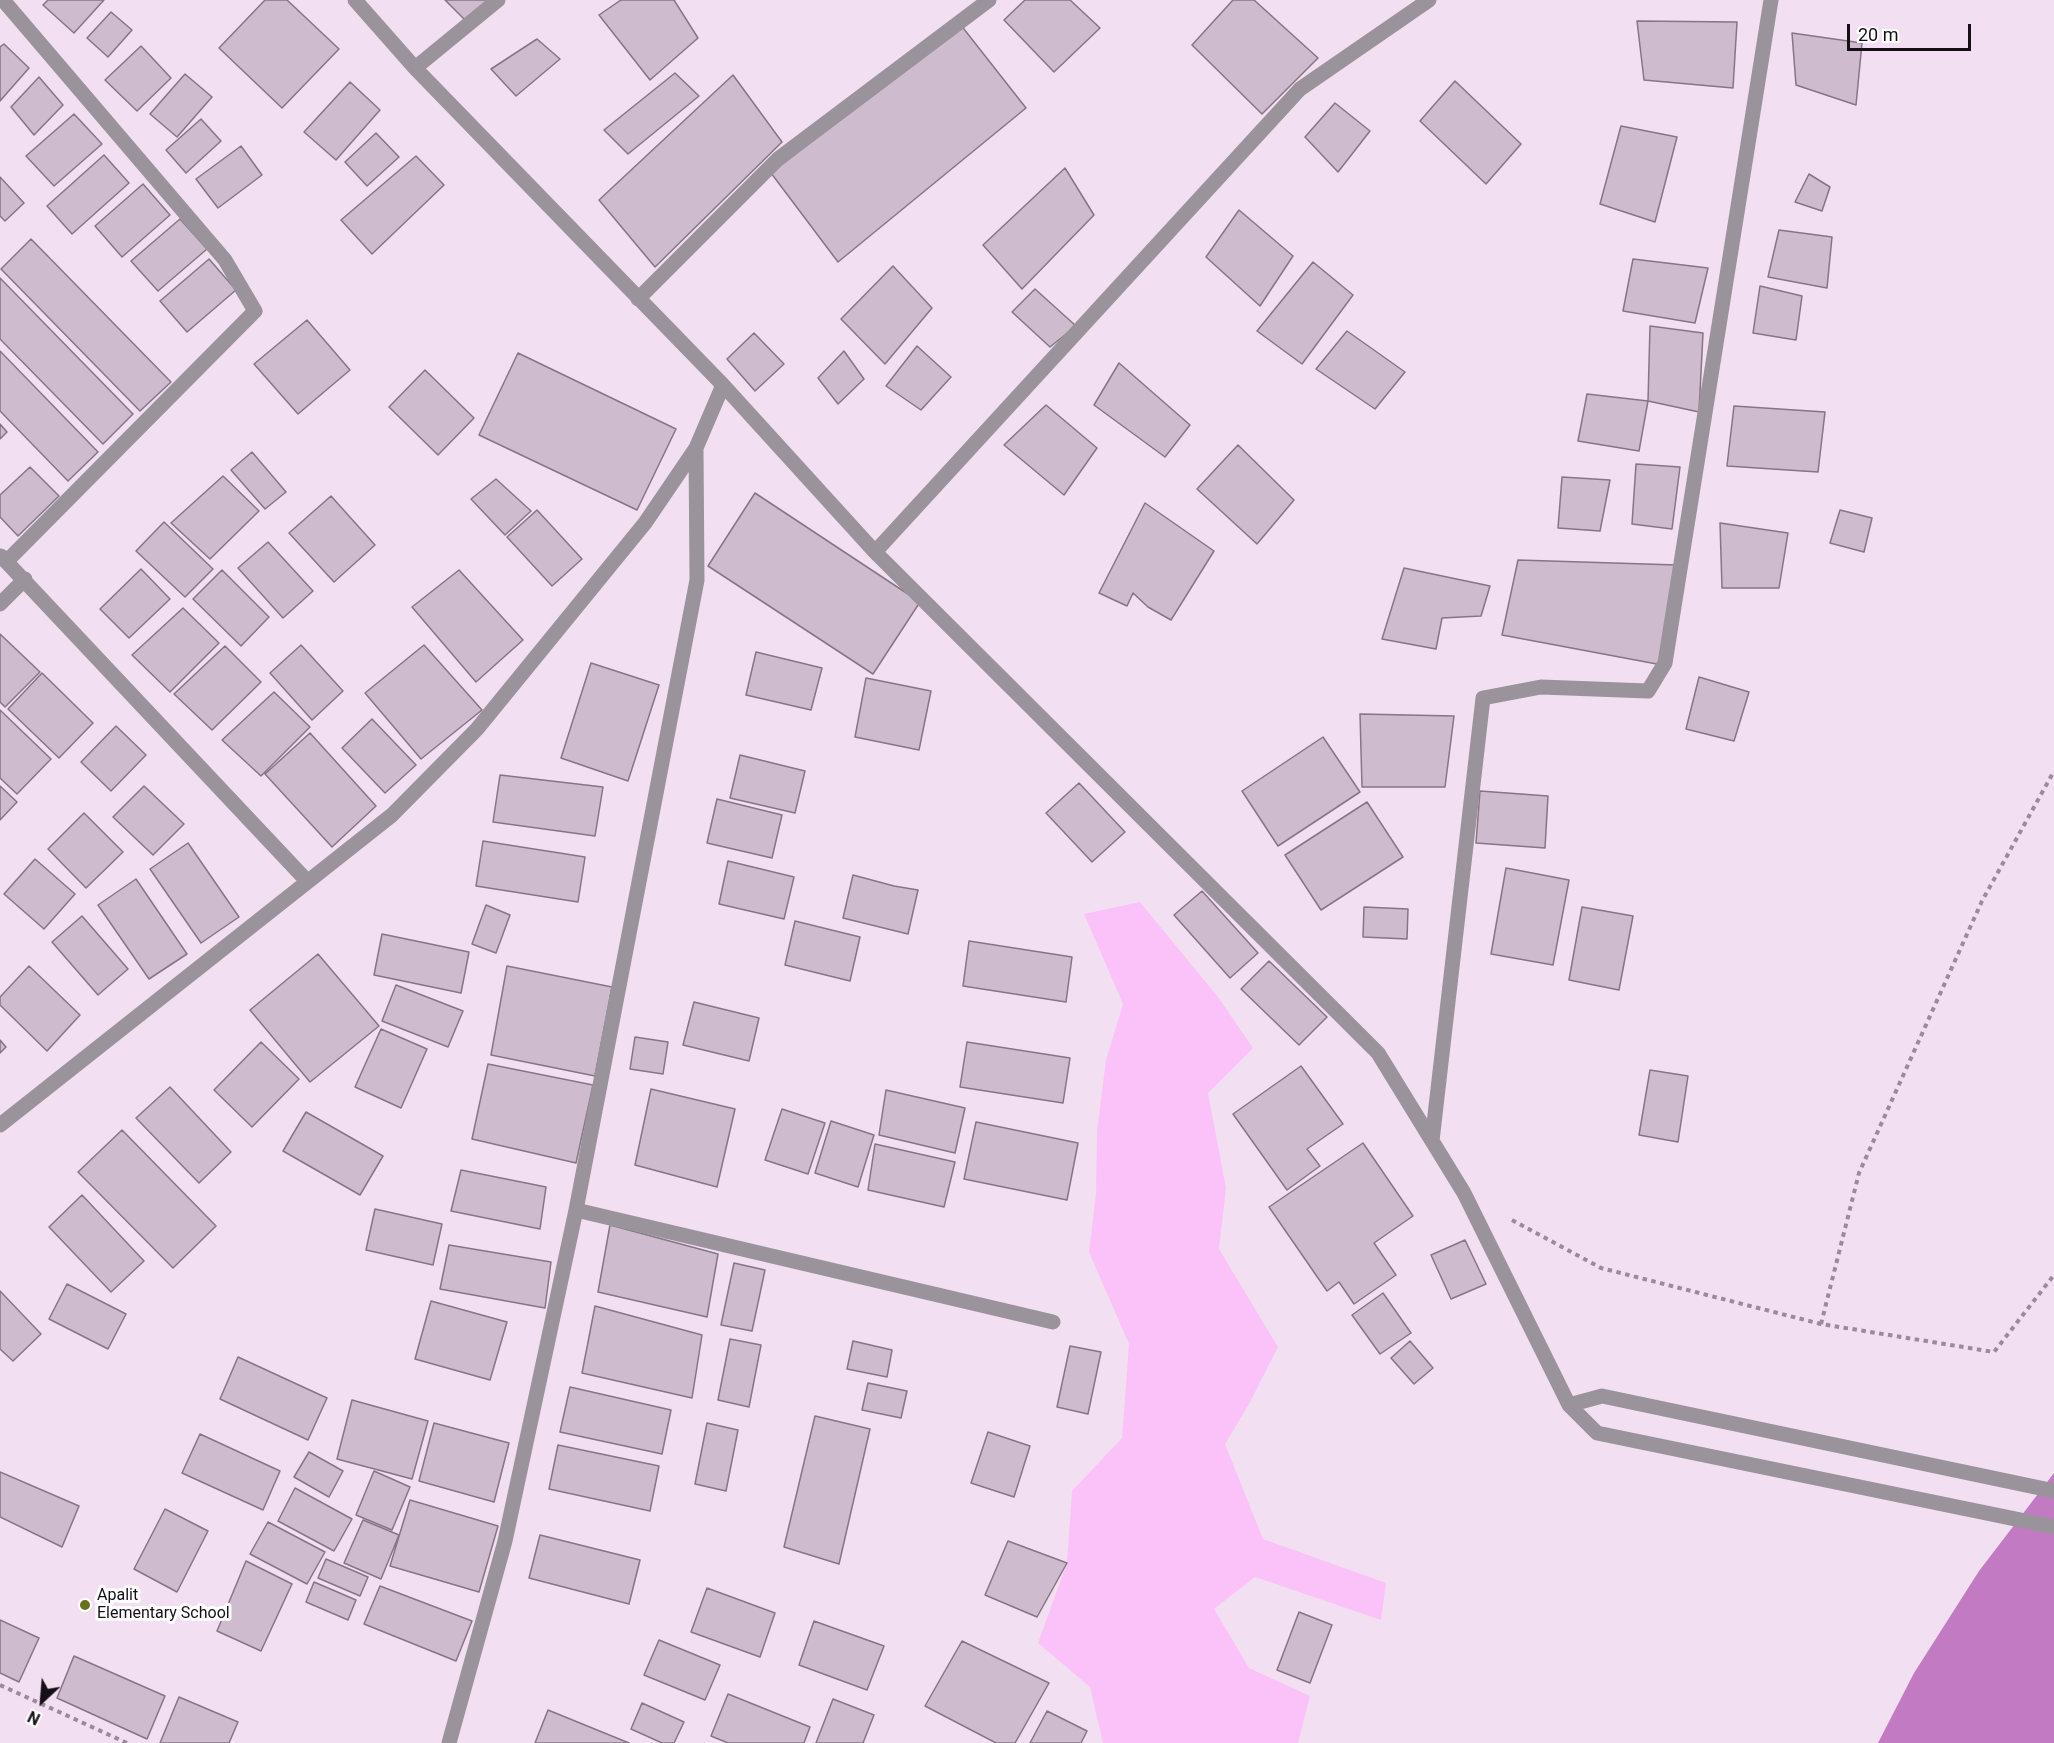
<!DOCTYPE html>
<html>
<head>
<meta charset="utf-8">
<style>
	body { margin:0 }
	#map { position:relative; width:2054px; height:1743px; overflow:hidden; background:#f3dff2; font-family:Roboto,sans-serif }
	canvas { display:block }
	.north { position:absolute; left:12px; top:1671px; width:60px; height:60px; -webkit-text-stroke:4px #fff; paint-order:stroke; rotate:206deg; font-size:16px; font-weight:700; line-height:24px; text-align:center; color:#161016 }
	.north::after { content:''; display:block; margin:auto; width:21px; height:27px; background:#161016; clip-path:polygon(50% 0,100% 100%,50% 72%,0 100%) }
	.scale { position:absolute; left:1847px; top:24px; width:124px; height:27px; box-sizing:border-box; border:3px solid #161016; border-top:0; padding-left:8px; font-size:18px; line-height:21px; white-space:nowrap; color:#161016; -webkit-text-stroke:4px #fff; paint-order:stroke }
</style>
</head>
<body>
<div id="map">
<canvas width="2054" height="1743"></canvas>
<div class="north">N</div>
<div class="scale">20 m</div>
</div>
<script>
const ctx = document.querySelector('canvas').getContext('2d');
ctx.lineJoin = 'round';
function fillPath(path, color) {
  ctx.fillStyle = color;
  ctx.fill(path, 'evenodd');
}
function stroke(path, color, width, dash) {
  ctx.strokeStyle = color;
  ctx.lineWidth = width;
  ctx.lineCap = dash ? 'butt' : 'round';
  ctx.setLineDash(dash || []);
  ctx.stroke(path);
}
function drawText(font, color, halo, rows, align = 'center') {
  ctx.font = font + ' Roboto,sans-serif';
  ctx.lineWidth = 6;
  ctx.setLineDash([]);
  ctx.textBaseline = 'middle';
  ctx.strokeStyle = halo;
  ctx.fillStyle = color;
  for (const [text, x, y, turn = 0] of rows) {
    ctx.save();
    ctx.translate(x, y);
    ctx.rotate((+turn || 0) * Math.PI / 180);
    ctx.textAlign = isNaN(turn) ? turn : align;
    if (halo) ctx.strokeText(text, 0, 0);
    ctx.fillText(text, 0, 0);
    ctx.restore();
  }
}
fillPath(new Path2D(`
	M1140,902L1218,997L1253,1048L1208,1093L1226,1188L1219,1249L1278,1347L1249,1404L1225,1444L1263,1539L1386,1583L1381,1620L1255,1577L1214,1609L1249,1668L1310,1696L1298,1743H1103L1090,1687L1038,1643L1067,1563L1072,1491L1122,1438L1129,1344L1089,1252L1096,1193L1097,1131L1106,1060L1123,1004L1084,914Z`), '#fbc2fa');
fillPath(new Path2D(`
	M2054,1473V1743H1878L1914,1673L1979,1571Z`), '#c27bc3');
const building = new Path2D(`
	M48,0H104L74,33L43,5Z
	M265,0H287L339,49L282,108L219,48Z
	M445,0H488L465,20Z
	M621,0H674L698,38L650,80L599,15Z
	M1025,0H1070L1100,28L1054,72L1004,20Z
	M1233,0H1254L1318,58L1262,114L1192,45Z
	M111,12L132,30L108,57L87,38Z
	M1637,21L1737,22L1733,88L1644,80Z
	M960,24L1026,108L838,262L771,173Z
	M1792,33L1862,43L1856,105L1796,85Z
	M537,39L560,59L516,96L491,69Z
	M4,44L29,68L0,101V47Z
	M141,46L171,78L137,111L105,80Z
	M675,73L699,96L628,154L604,130Z
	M185,74L212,97L177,137L150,114Z
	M733,75L782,142L655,267L599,200Z
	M39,77L63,105L34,135L11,107Z
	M1455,81L1521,144L1486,184L1420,121Z
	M350,82L380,110L336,160L304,132Z
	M1335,103L1370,131L1338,172L1305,137Z
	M74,114L102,144L54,186L26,156Z
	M201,119L221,141L186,173L166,150Z
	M1621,126L1677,137L1655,222L1600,204Z
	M376,133L399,157L367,186L345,162Z
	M241,146L262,175L218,208L196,179Z
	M104,155L129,183L72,234L47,206Z
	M416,156L444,185L372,254L341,220Z
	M1065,168L1094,215L1022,289L983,245Z
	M1809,174L1830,187L1822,211L1795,202Z
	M0,177L24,203L5,221L0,216Z
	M143,184L170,215L122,257L95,226Z
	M1239,210L1293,256L1260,306L1206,257Z
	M180,219L207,249L158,291L131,261Z
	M1779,230L1832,237L1827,288L1768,277Z
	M31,239L171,382L140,411L1,269Z
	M209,259L236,290L187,332L160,301Z
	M1633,259L1708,268L1695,323L1623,311Z
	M1313,262L1353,295L1302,364L1257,331Z
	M893,266L932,308L885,364L841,319Z
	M0,278L133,414L103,444L0,339Z
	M1760,286L1802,296L1796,340L1753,333Z
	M1035,289L1076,326L1050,347L1012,312Z
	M307,320L350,370L298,414L254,364Z
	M1650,326L1703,333L1699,412L1648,401Z
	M1347,331L1405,372L1375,409L1316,369Z
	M754,333L784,364L755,391L727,359Z
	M917,346L951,377L921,410L886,386Z
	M0,351L98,452L68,481L0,411Z
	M844,351L864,379L838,404L818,378Z
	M518,353L676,429L637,510L479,435Z
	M1119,363L1190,425L1165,457L1094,405Z
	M425,370L474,418L438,455L389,407Z
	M1587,394L1648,401L1639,451L1578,441Z
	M1046,405L1097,448L1064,495L1004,445Z
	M1734,406L1825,412L1818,472L1727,466Z
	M0,424L7,432L0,439Z
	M1238,445L1294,500L1257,544L1197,489Z
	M252,452L286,492L265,509L231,470Z
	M1636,464L1680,467L1672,529L1632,524Z
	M30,467L59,496L18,536L0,517V495Z
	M223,476L259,511L210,559L171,523Z
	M1562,477L1610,480L1600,531L1558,528Z
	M496,479L531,511L505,535L471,499Z
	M755,493L920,602L873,674L708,566Z
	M331,496L375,545L334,582L289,533Z
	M1145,503L1214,551L1171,620L1148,607L1133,593L1127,606L1099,593Z
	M537,510L582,559L552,586L507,537Z
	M1840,510L1872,518L1864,552L1830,543Z
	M164,522L213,569L185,597L136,551Z
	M1720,523L1788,533L1779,588H1722Z
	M268,542L313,591L283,618L238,568Z
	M1518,560L1677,565L1662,665L1502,635Z
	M1404,568L1490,586L1481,616L1442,618L1436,649L1382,639Z
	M141,569L170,599L129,638L100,609Z
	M222,570L269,617L241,646L193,599Z
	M459,570L523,640L476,682L412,607Z
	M183,608L219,643L170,692L132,655Z
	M0,634L40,672L5,707L0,702Z
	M301,645L343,691L312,720L270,673Z
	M424,645L482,710L421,759L365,693Z
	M225,646L261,682L212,730L174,694Z
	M756,652L822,668L811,710L746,695Z
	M591,663L659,685L628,781L561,758Z
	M42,673L93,723L59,758L8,709Z
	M1699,677L1749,692L1734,741L1686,729Z
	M866,678L931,691L919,750L855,737Z
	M274,692L310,727L261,776L222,740Z
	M0,710L51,759L17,794L0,778Z
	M1360,714L1454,716L1445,787H1362Z
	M372,719L416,765L385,793L342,748Z
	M116,726L146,755L111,791L81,762Z
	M310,733L376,806L332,847L265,774Z
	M1323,737L1360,792L1278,846L1242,791Z
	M740,755L805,771L795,813L730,798Z
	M500,775L603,787L595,836L493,822Z
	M1079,783L1125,832L1092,862L1046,813Z
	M0,786L17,802L0,820Z
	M144,786L184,824L153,855L113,817Z
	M1480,791L1548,796L1545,848L1476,843Z
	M717,799L782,815L772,858L707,843Z
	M1367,802L1403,857L1321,910L1285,855Z
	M84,813L123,852L86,888L48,849Z
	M483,841L585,857L578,902L476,886Z
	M188,843L239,917L201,943L150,869Z
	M35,859L75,894L44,929L4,894Z
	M728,861L794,877L784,919L719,904Z
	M1506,868L1569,880L1553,965L1491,954Z
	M853,875L894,886L918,890L908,934L843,918Z
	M136,879L187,954L149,979L98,905Z
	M1202,891L1258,953L1230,978L1174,915Z
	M486,905L510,915L496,953L472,944Z
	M1364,907L1408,909L1407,939L1363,937Z
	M1582,907L1633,916L1619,990L1569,980Z
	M82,916L128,969L98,995L52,942Z
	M795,921L860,937L850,981L785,965Z
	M382,934L469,952L461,993L374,975Z
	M969,941L1072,957L1066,1002L963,986Z
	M318,954L379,1026L310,1082L250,1010Z
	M1269,961L1327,1017L1299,1045L1241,989Z
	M29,966L80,1015L47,1051L0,1005V997Z
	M507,966L612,987L595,1076L491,1055Z
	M396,985L463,1011L448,1047L382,1021Z
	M694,1002L759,1018L749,1061L683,1045Z
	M381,1029L427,1049L401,1108L355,1087Z
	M635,1037L668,1042L663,1074L630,1069Z
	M0,1040L6,1047L0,1053Z
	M261,1042L299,1079L252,1127L214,1090Z
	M967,1042L1070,1058L1063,1103L960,1087Z
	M488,1064L593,1085L576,1163L472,1139Z
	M1301,1066L1343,1124L1307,1149L1320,1166L1287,1190L1233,1114Z
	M1650,1070L1688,1076L1678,1142L1639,1135Z
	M170,1087L231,1152L199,1183L136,1118Z
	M651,1089L735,1109L717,1187L635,1165Z
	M886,1090L965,1108L955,1153L879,1135Z
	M782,1109L825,1123L808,1174L765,1160Z
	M306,1112L383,1156L360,1195L283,1151Z
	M831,1121L874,1135L858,1187L815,1173Z
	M976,1122L1078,1143L1067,1200L964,1179Z
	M122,1130L216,1226L173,1268L78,1172Z
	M1363,1143L1413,1216L1374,1243L1396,1275L1354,1304L1339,1282L1327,1291L1269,1207Z
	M875,1144L955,1162L944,1207L868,1190Z
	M461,1170L546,1187L540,1229L451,1211Z
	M82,1195L144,1261L111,1292L49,1227Z
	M375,1209L442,1224L433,1265L366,1250Z
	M610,1225L718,1254L707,1317L598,1292Z
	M1465,1240L1486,1284L1451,1299L1431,1255Z
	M449,1245L551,1262L545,1308L440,1289Z
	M734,1263L765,1270L752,1331L721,1325Z
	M67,1284L126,1314L108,1349L49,1319Z
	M0,1291L41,1334L13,1361L0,1349Z
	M1383,1293L1411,1333L1380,1354L1352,1315Z
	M431,1301L507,1322L490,1380L415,1359Z
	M595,1306L702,1335L692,1398L582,1373Z
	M730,1339L761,1345L749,1407L718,1400Z
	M853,1341L892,1350L887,1377L847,1369Z
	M1410,1341L1433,1368L1414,1384L1391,1358Z
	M1070,1346L1101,1352L1088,1414L1057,1407Z
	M238,1357L327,1398L308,1440L220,1399Z
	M868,1383L907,1391L901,1418L862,1410Z
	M570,1387L671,1410L662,1454L560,1432Z
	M352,1400L428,1421L412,1479L337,1459Z
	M815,1416L870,1429L839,1564L784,1547Z
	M434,1423L509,1443L494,1502L419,1481Z
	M707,1423L738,1430L726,1491L695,1484Z
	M988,1432L1030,1446L1014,1497L971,1483Z
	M200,1434L280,1471L263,1510L182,1473Z
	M558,1445L659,1466L650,1511L549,1489Z
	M309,1452L343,1471L329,1497L294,1477Z
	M374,1471L410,1487L392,1530L356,1515Z
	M0,1472L79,1506L62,1547L0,1517Z
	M295,1488L352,1519L334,1551L278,1521Z
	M410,1500L498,1526L479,1592L390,1566Z
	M165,1509L208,1531L177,1592L134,1569Z
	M363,1520L399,1535L381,1579L344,1563Z
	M268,1522L325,1552L307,1584L250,1554Z
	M540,1535L640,1560L629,1604L529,1578Z
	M1008,1541L1067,1563L1037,1617L985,1595Z
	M326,1559L368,1577L360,1596L318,1578Z
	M246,1561L292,1584L261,1651L217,1631Z
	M314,1582L356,1600L348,1620L306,1602Z
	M380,1586L472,1621L456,1661L364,1624Z
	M707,1588L775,1613L760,1657L691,1632Z
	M1299,1612L1332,1625L1310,1683L1277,1670Z
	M0,1620L39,1638L19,1682L0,1673Z
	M814,1621L884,1646L867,1690L799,1665Z
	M659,1640L720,1665L705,1700L644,1675Z
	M962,1641L1049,1683L1015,1743H996L925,1706Z
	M74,1656L165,1696L147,1739L57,1698Z
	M728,1694L810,1727L804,1743H728L711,1736Z
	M179,1697L238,1722L229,1743H160Z
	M833,1699L874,1715L863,1743H816Z
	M642,1703L684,1722L674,1743H662L631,1729Z
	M548,1710L629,1743H535Z
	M1047,1711L1087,1731L1081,1743H1030Z`);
fillPath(building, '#cebcce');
stroke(building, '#867586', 1.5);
stroke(new Path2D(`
	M1512,1220L1601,1268L1821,1324L1994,1352L2054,1275
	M1821,1324L1859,1173L1982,901L2054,771
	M0,1685L127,1743`), '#9a8b99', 4, [4.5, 4.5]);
stroke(new Path2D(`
	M3,0L225,260L255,311L7,561
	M355,0L415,68L723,385L875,552L1378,1053L1464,1193L1569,1405L1597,1433L2054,1527
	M415,68L498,0
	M638,299L778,159L989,0
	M875,552L1300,89L1429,0
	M1,556L307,881
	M0,604L25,579
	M0,1125L392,815L477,729L645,523L696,448L723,385
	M1432,1141L1483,698L1541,687L1648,691L1665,663L1771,0
	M576,1210L1053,1322
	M1569,1405L1602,1396L2054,1491
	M449,1743L505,1541L576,1210L697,580L696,448`), '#9b939b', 15);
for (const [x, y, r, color] of [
	[85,1605,6,"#67711b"]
]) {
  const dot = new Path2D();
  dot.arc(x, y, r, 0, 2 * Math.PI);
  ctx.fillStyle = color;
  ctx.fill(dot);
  stroke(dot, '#fff', 2);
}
drawText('16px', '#161016', '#fff', [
	["Apalit",97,1596],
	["Elementary School",97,1614]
], 'left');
</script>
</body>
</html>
